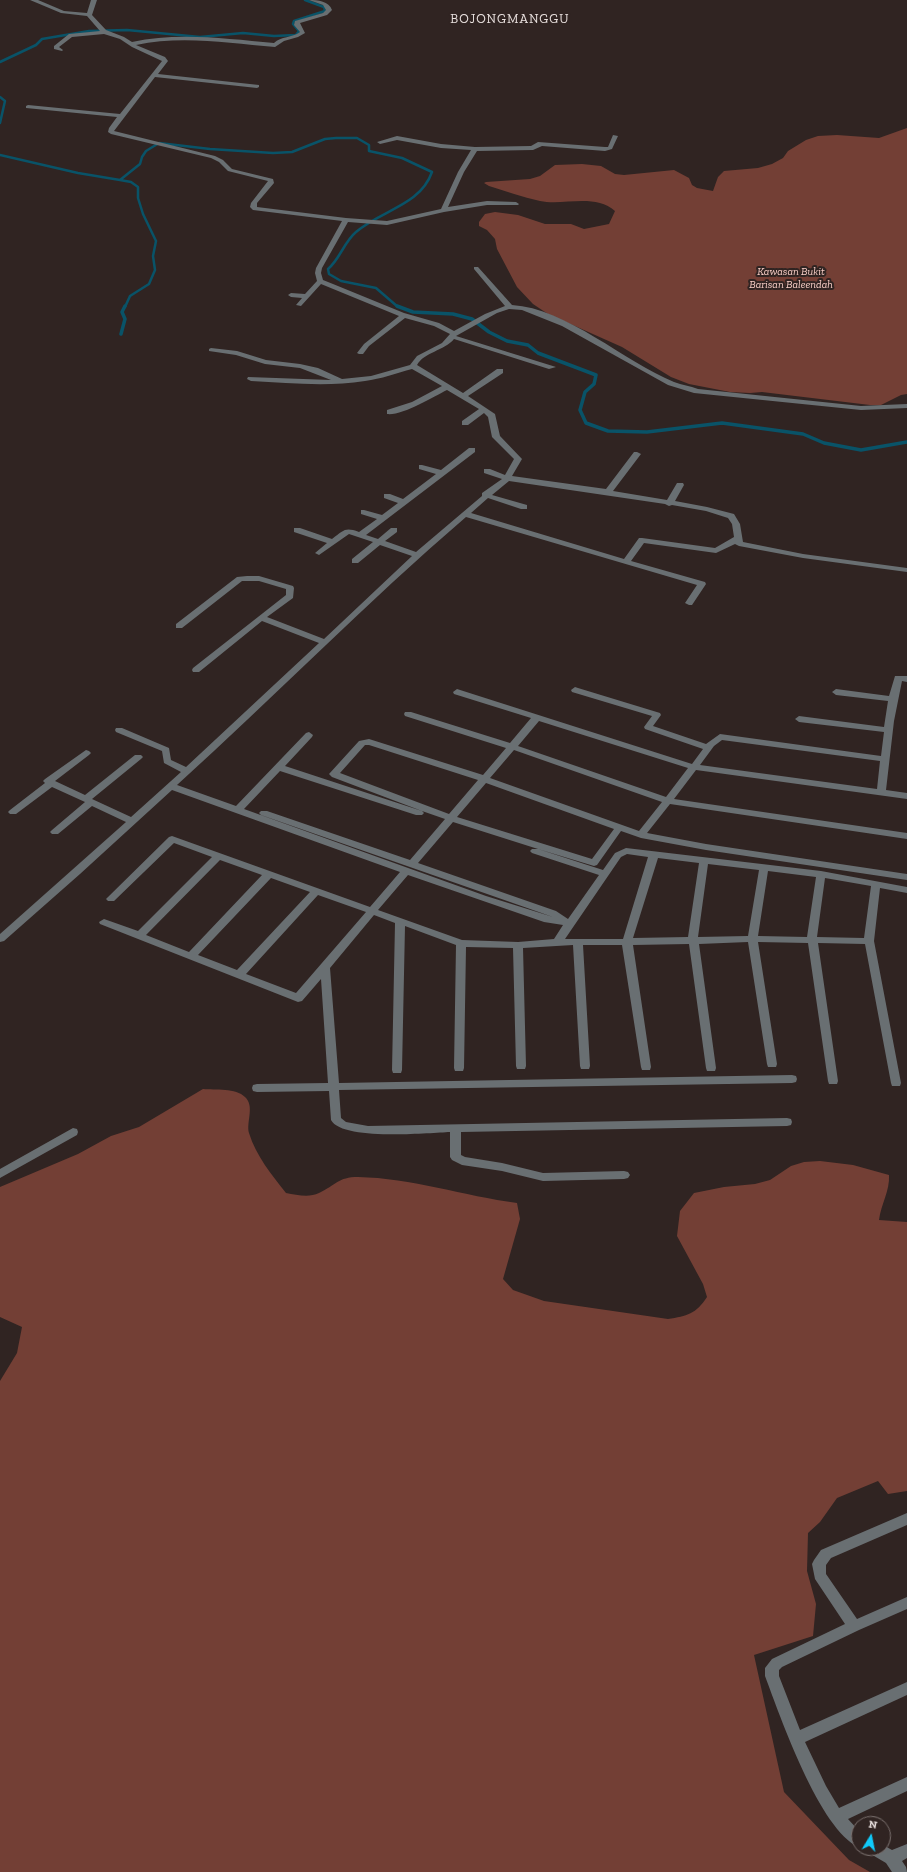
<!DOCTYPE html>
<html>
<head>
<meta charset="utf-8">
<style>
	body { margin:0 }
	#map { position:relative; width:907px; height:1872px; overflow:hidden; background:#302422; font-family:"Zilla Slab",serif }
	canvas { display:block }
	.north { position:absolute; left:851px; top:1816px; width:40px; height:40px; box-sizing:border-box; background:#302422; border:1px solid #7a706e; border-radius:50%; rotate:10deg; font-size:11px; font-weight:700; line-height:16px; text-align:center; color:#e9e1df }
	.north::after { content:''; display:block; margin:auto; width:14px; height:18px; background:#10cafa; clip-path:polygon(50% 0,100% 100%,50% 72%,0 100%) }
</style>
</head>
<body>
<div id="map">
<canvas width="907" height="1872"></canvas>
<div class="north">N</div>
</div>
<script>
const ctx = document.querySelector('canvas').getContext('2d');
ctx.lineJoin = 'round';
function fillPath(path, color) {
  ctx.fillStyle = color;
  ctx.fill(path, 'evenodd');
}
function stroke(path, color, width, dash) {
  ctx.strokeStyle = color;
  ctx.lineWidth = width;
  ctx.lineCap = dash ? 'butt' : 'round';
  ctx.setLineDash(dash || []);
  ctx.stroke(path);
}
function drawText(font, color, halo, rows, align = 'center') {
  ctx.font = font + ' "Zilla Slab",serif';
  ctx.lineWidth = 4;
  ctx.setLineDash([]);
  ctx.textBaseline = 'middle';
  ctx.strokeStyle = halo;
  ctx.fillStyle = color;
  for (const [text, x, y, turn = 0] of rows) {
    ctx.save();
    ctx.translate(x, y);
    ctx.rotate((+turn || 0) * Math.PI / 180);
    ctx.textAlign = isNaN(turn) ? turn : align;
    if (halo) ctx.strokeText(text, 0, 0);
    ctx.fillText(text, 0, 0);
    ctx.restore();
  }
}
fillPath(new Path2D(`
	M907,128V394L901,395L881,405H870L762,392L750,393L730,392L689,384L671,377L622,347L548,314L533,304L517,287L497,249L495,239L487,230L479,226V222L485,214L495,212L518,215L545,224H571L584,229L609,224L615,211C595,193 563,206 540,201C522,197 506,191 489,186L484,183L486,182L530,179L540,176L555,165L582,164L601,166L615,174L624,175L674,170L689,178L692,185L697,188L713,191L718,177L724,171L758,168L772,164L783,158L788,151L806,140L818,136L837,135L879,138Z
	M203,1089C215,1090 236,1088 245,1097C255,1106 246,1122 249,1133C256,1156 272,1175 286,1193C297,1195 309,1198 319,1193C336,1185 338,1177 358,1177C411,1178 464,1196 517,1203L520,1219L503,1279L513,1290L544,1301L668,1319C687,1316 696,1314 707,1297L703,1284L677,1236L680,1211L694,1193L724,1187L755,1184L770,1180L791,1166L804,1162L820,1161L853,1165L889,1175C890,1191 881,1204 879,1220L907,1222V1491L888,1494L878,1481L837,1498L820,1522L808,1533L807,1571L816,1604L813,1636L754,1655L784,1792L849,1860L870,1872H0V1381L17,1353L22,1327L0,1317V1187L78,1154L111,1136L139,1127Z`), '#733f35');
stroke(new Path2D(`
	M0,62L36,45L42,39L89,31L127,30L200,37L243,33L274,36L296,35L299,31L293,24L294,21L325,11L324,7L305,0
	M0,97L5,101L0,123
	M0,155L78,173L120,180L140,164L142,157L146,151L159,143L210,149L273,153L292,152L325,139L336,138H357L369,145V151L402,158L432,172C420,206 381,210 356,232C344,242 340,259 328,269L329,274L341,281L376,288L398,307
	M120,180L131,182L138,187V198L143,214L156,241L153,256L155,270L149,284L130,296L125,307`), '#095368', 2.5);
stroke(new Path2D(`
	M397,306L413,312L453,314L472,319L489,332L507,341L528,345L538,353L596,375L594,384L585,392L580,410L586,423L608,431L647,432L722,423L803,434L824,443L861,450L907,442
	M121,334L125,319L122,312L125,306`), '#095368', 3.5);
fillPath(new Path2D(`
	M30,0H38L64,11L87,13L91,0H97L92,15L106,30L124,37L132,42C178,32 227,39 274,43C281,36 292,38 300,32L294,25L295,21L323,13L326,10L323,5L309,0C318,0 329,1 332,10L327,15L300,23L305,33L298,37L284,41L275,47C229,43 181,35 136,45L165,57L168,61L158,74L259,85V87L257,88L155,77L114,131L215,156L223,160L232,169L273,179L274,183L257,203V207L346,218L387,221L441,209L458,172L471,150L441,148L397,140L380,144L377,142L397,136L441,144L475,147L531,146L538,142L605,147H608L613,135L618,136L612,149L605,151L542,146L533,150L477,151L464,172L448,207L487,201L516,202L519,204L518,205H487L444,212L387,225L348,222L322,268L321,273L323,280L333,284L404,313L439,323L454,331L485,314L505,306L474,269V267H478L512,305C566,308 625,362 674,382C682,385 690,386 698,389L861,406L907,404V408L861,410L694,393L668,385L562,326L522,310L509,309L497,313L456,336L556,367L549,369L454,339C444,351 424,352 417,365L463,393L497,369H503V373L468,396L495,414L500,436L522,459L512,476L606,489L634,452H637L641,454L613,491L667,500L677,483H683L684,485L675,501L707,507L734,514L740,524L743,542L803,554L907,568V572L803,558L739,546L735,544L716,553L644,543L631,561L705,582L706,584L692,605H689L685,603L697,585L466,517C367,602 274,697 177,785L236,806L306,733L309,732L313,735L312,737L285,766L422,811L332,777L329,774L359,741L369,739L483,775L506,748L405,716L404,714L405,712H411L510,743L531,718L454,694L453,692L457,689L692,764L703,749L645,729L644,727L652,716L572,692L571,690L575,687L578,688L660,713L661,715L653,726L706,744L720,734L881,756L884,732L799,722L795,719L799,716L884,727L888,701L836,695L832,692L836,689L889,696L895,676H907V682L902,681L894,721L886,790L907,793V799L696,770L674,799L907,833V839L670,804L647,833L706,844L907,874V880L706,850L641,838L621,831L597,865L594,866L538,849L603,870L615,853L626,848L821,871L907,887V893L880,888L874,941L901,1083L900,1086H892L891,1083L865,944L818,943L838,1081L837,1084H829L828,1081L808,943L758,942L777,1064L776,1067H768L767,1064L748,942L699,944L716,1068L715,1071H707L706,1068L689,944L633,945L651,1067L650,1070H642L641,1067L622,945H583L590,1066L589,1069H581L580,1066L573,945L523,948L526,1066L525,1069H517L516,1066L513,948L466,947L464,1068L463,1071H455L454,1068L456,945L405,926L402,1070L401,1073H393L392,1070L395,923L374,915L330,968L339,1083L792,1075L796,1076L797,1079L796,1082L792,1083L339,1090L341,1118L346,1122L368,1126L787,1118L791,1119L792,1122L791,1125L787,1126L461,1132V1155L465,1157L502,1163L543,1173L624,1171L628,1172L630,1175L628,1178L624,1179L543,1181L502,1171L462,1165L452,1160L450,1157V1132C427,1133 342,1141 331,1120L329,1091L257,1092L253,1091L252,1088L253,1085L257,1084L328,1083L321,979L302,1001L298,1002L100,924L99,922L104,919L138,931L212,857L174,843L114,901H108L106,899L108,897L169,837L172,836L370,907L400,872L172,790L80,874L4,941L0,942V934L126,822L92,806L58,834H52L50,832L52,830L85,802L52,787L16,814H10L8,812L10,810L45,783L43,781L45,779L86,750L89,751L91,753L89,755L55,781L85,795L135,755H141L143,757L141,759L92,799L131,817L181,772L164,763L162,751L116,732L115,730L116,728H122L169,748L171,760L186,767L319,643L262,621L199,672H193L192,670L193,668L286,595V589L259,581H242L182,628H176V624L237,577L247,576H259L293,586L294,588L293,598L267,617L324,639L412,556L380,545L358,563H352V559L373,542L349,534L319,555L315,553L327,543L294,532V528H300L332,539C344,530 345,527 359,532L377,519L361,514V510H364L382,515L398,503L384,498V494H390L403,499L436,474L419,469V465H422L441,470L469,448H475V452L366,535L378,539L391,528H397V532L385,541L416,552L482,496V493L502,479L484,473V469H490L505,475L514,459L492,437L488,417L484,413L468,425H462V421L479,409L447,390C433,397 402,416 387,414V410L412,402L442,386L412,369C397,373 381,379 365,381C327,387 289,383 251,381L247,379L248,377L331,380L300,368L265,364L236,355L209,351V349L211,348L237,351L266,360L300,364L318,368L342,379L371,376L410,365L417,356L442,343L450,334L434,326L405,318L369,346L363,354H359L357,353L364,344L399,316L321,284L301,306L296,305L302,298L291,297L288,295L291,293L305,294L317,281L315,273L316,268L342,221L253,210L250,207L251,203L268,181L228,171L219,162L211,158L111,134L108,132L109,128L117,117L26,108V106L28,105L120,114L162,61L132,47L120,39L104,34L72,37L59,47L63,50L62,51L54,49V46L69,34L100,31L87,16L61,13ZM509,481L665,504L669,506L672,505L706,511L728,518L732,524L734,537L715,548L642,538H639L624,559L471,513L488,498L521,509H527V505L492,495ZM539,721L688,768L666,797L518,746ZM722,740L880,761L877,789L700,765L714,746ZM365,745H369L478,780L449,814L340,773ZM514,750L662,802L639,831L490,778ZM280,771L416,815H422L424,813L422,811L445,819L410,860L267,811H261L259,813L261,815L553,917L486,896L244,809ZM486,783L614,829L592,859L457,817ZM453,822L538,849H532L530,851L532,853L599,875L568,919L556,911L418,863ZM627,854L648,857L623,939H565L621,857ZM658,858L699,863L688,937L633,938ZM220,860L262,875L189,952L146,935ZM708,864L759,870L748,936L698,937ZM768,871L816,877L807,937L758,936ZM408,875L544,922L563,925L554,939L518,942L462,940L378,910ZM271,878L310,892L237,970L198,955ZM825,878L871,886L864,938L817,937ZM318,895L366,912L296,993L246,974Z
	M73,1128L77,1129L78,1132L77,1135L0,1178V1169Z
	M907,1513V1525L831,1558L826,1565V1574L857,1619L907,1597V1609L859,1630L782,1667L779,1670V1676L800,1730L907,1682V1695L805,1742L826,1786L839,1808L907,1777V1791L848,1819L859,1831V1847C820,1831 780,1716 765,1676V1668L772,1659L845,1624L815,1579L812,1564L814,1560L821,1550Z
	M907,1844V1858L902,1861L906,1867L907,1872H892L886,1863L869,1853L867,1848H883V1845L892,1850Z`), '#696f72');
drawText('italic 11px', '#f7cdc5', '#302422', [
	["Kawasan Bukit",791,272],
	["Barisan Baleendah",791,285]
]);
ctx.letterSpacing = '1px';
drawText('13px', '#e9e1df', '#302422', [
	["BOJONGMANGGU",510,19]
]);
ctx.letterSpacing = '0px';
</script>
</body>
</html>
